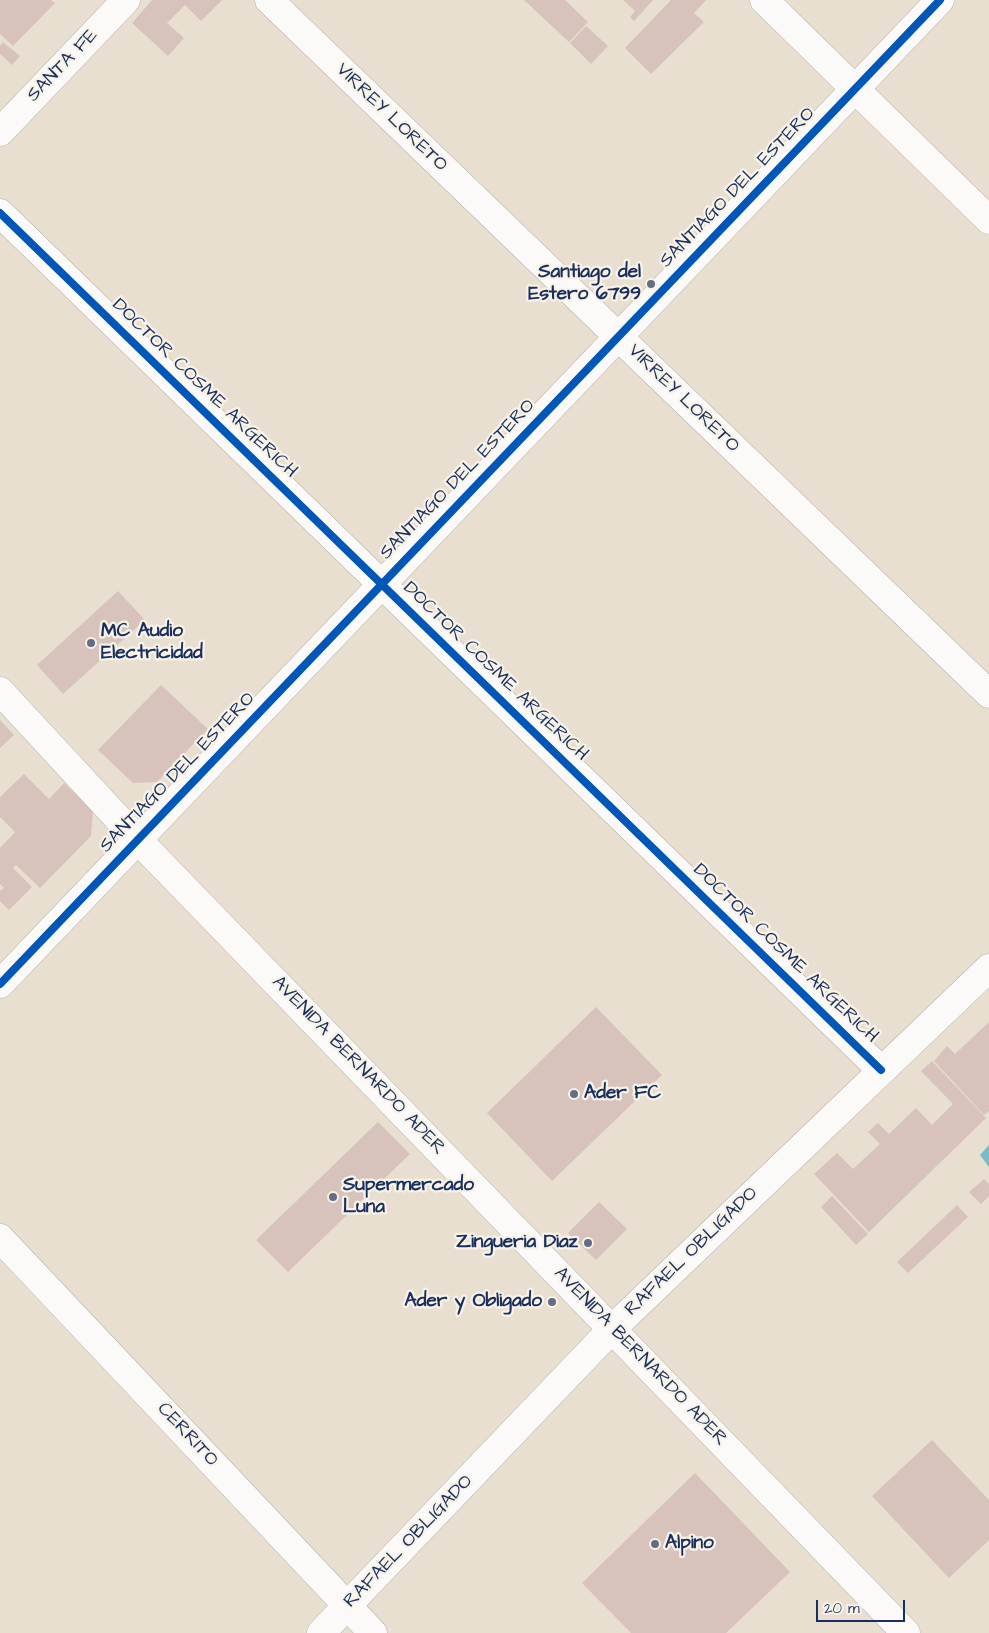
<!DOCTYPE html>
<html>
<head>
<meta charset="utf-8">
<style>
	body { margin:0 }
	#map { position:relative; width:989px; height:1633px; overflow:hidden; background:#e8dfd0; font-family:"Architects Daughter",sans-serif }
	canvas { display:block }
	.scale { position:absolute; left:816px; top:1600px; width:89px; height:22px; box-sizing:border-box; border:2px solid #1b2f5e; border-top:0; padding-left:6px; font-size:15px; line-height:18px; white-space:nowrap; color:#1b2f5e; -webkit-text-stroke:4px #f7f3e8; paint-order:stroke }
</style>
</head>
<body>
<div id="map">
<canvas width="989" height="1633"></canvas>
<div class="scale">20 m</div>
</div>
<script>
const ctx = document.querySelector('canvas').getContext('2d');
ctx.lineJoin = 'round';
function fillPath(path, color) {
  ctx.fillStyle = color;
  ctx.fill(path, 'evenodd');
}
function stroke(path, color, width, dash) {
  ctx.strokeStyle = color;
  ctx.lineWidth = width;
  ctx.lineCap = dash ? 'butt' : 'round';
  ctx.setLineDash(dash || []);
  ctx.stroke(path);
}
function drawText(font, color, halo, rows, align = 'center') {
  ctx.font = font + ' "Architects Daughter",sans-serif';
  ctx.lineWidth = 4.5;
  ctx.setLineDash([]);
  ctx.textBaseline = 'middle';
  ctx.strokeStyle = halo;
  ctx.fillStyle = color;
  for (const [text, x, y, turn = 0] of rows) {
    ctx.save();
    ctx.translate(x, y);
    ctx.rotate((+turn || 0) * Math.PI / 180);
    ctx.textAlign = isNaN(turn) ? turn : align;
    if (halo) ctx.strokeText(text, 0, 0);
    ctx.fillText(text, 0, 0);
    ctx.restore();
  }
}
fillPath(new Path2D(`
	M989,1145V1167L980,1155Z`), '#77bdc9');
fillPath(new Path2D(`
	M0,0H51L55,3L13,46L0,34Z
	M152,0H222L201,21L185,5L167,23L184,38L168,56L132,23Z
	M524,0H565L588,22L569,42Z
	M623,0H653L634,21L630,17L635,11Z
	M671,0H706L694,13L704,22L651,74L625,48Z
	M586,26L608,46L591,64L570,43Z
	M3,42L20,56L12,65L0,54V46Z
	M118,591L145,620L63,694L37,665Z
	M161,685L208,729L157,782L133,783L98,750Z
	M0,720L14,735L0,748Z
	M24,774L49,799L64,783L93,811L91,836L40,888L16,865L13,868L32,887L9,910L0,901V891L4,888L0,884V848L15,832L0,817V797Z
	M596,1007L662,1075L552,1181L487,1113Z
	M989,1022V1111L984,1115L934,1061L947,1046L955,1054Z
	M932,1061L986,1118L869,1232L814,1174L837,1153L853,1169L880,1144L868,1132L878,1123L889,1134L916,1108L932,1125L953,1104L921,1071Z
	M378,1122L410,1154L288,1272L256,1240Z
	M984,1179L989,1184V1196L981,1204L969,1192Z
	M832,1196L868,1234L856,1245L821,1207Z
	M599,1202L627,1229L596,1260L568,1233Z
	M957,1205L968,1217L908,1273L897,1262Z
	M932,1440L989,1500V1540L949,1578L872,1496Z
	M695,1473L790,1572L726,1633H631L582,1583Z`), '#d7c3bb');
const minor = new Path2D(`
	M269,0L989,694
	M764,0L989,220
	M0,213L881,1070
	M0,984L940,0
	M0,1238L373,1633
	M321,1633L613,1328L989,968`);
const tertiary = new Path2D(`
	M0,132L126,0`);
const secondary = new Path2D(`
	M0,691L137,839L906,1633`);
stroke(minor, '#b5b1ac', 29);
stroke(tertiary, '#b5b1ac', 29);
stroke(secondary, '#b5b1ac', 29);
stroke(minor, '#fcfaf8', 28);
stroke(tertiary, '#fcfaf8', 28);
stroke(secondary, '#fcfaf8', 28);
stroke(new Path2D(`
	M0,213L881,1070
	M0,984L940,0`), '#0057b8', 8);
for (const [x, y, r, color] of [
	[651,284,5,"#636d86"],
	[91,643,5,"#636d86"],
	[574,1094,5,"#636d86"],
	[333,1197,5,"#636d86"],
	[588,1243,5,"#636d86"],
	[552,1302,5,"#636d86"],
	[655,1544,5,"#636d86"]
]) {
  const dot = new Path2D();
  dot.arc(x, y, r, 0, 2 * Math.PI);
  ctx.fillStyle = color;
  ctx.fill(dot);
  stroke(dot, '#f7f3e8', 2);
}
drawText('19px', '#1b2f5e', '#f7f3e8', [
	["SANTA FE",63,66,-46],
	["VIRREY LORETO",391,118,44],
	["SANTIAGO DEL ESTERO",738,188,-46],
	["DOCTOR COSME ARGERICH",204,389,44],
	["VIRREY LORETO",683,399,44],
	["SANTIAGO DEL ESTERO",458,480,-46],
	["DOCTOR COSME ARGERICH",495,672,44],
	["SANTIAGO DEL ESTERO",178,773,-46],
	["DOCTOR COSME ARGERICH",785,954,44],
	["AVENIDA BERNARDO ADER",358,1066,46],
	["RAFAEL OBLIGADO",692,1252,-44],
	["AVENIDA BERNARDO ADER",640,1357,46],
	["CERRITO",187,1435,47],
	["RAFAEL OBLIGADO",409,1542,-46]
]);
drawText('bold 19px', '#1b2f5e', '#f7f3e8', [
	["Santiago del",641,273,"right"],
	["Estero 6799",641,295,"right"],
	["MC Audio",101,632],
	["Electricidad",101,654],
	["Ader FC",584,1094],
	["Supermercado",343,1186],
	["Luna",343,1208],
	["Zingueria Diaz",578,1243,"right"],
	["Ader y Obligado",542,1302,"right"],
	["Alpino",665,1544]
], 'left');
</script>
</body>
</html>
